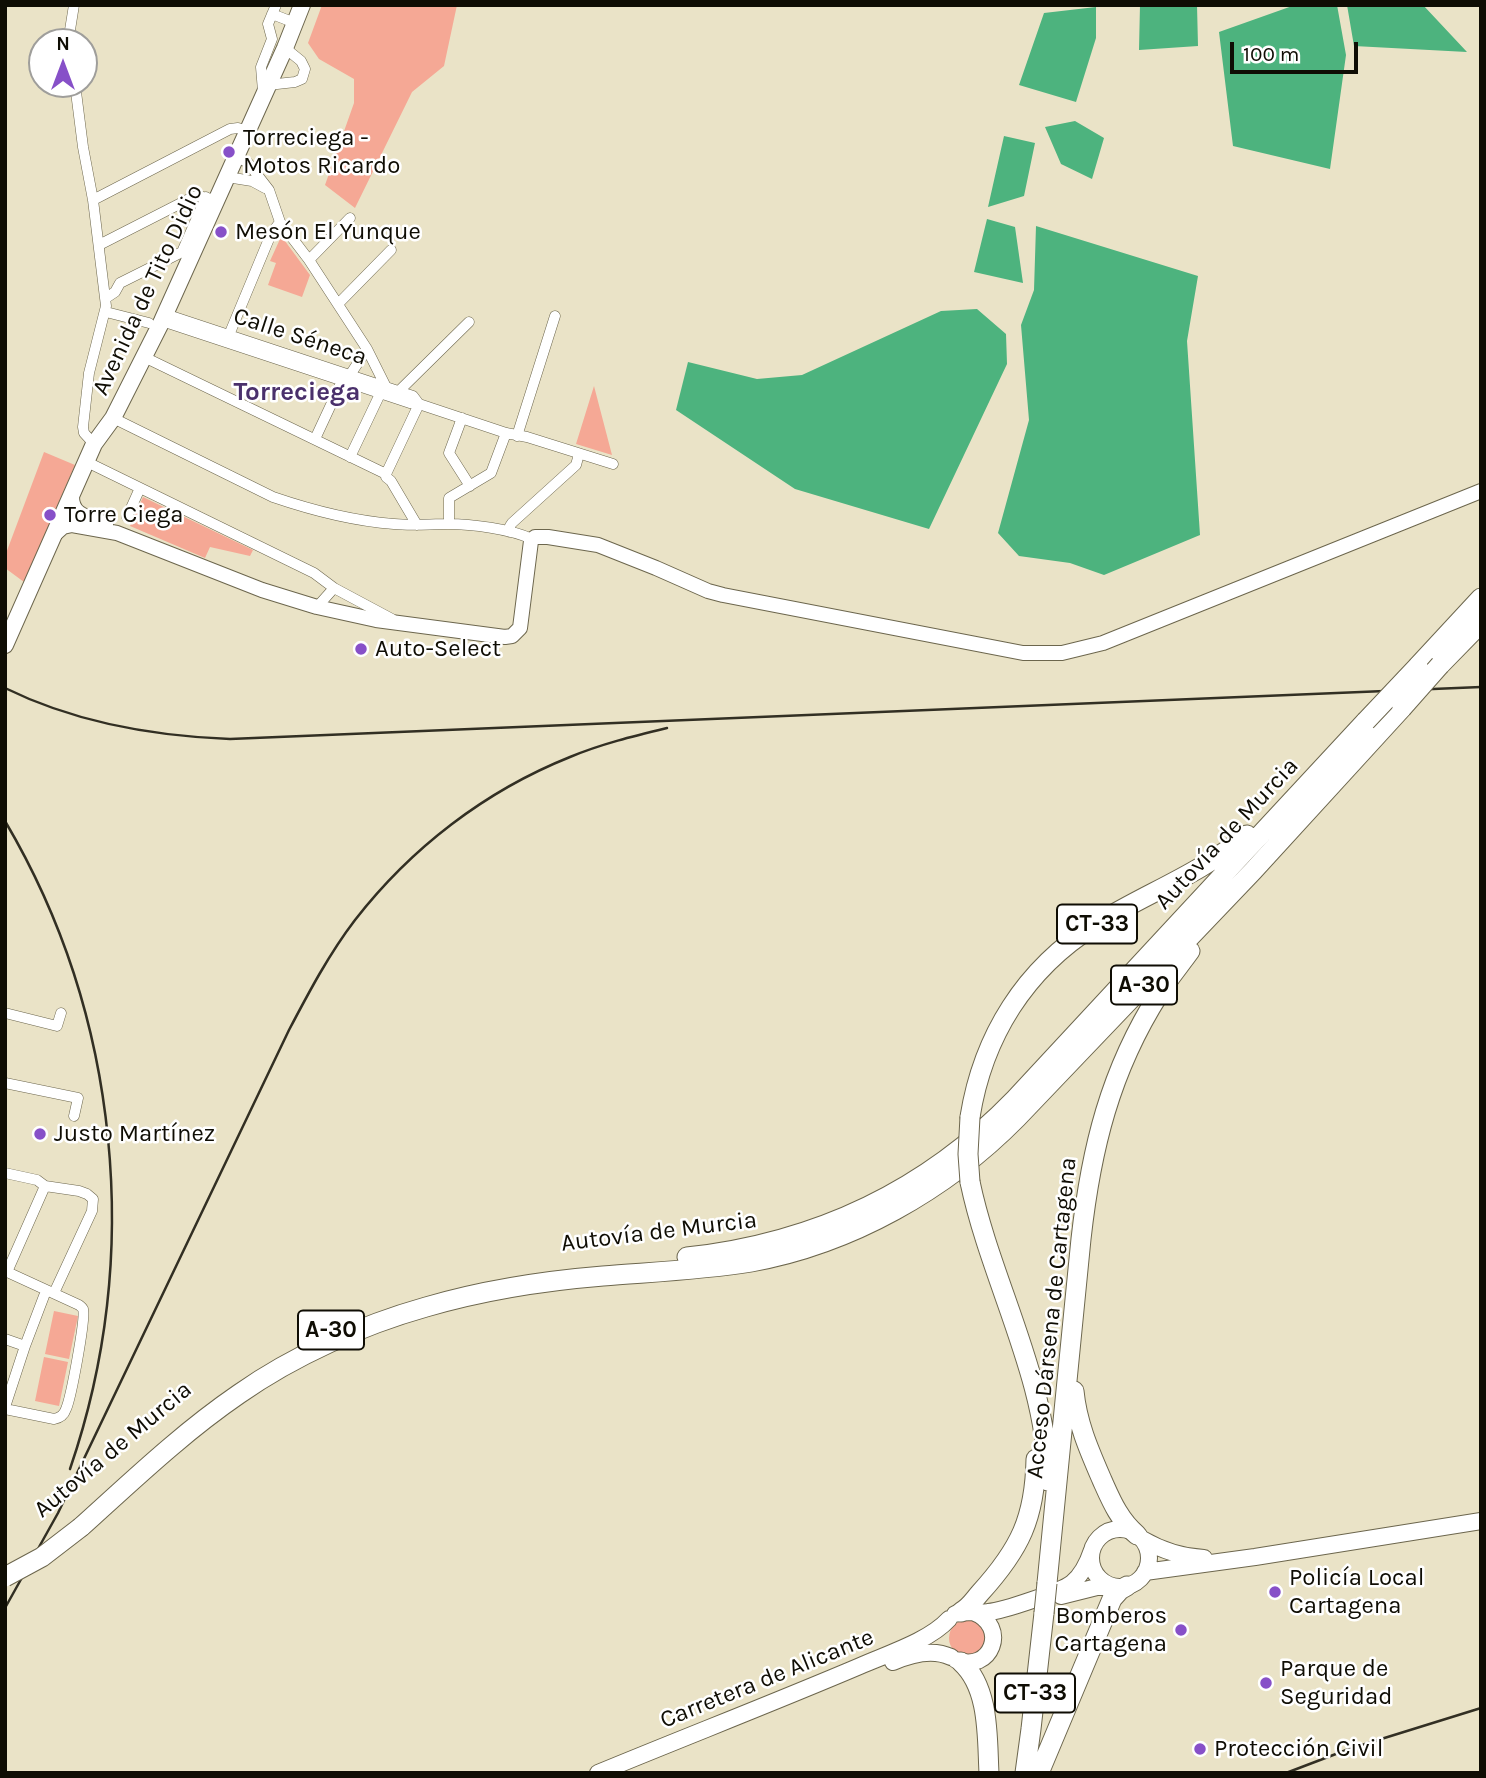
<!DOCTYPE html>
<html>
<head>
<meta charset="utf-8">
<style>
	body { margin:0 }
	#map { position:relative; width:1486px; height:1778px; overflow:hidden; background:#eae3c7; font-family:Karla,sans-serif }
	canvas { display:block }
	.frame { position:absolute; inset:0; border:7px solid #0f0d04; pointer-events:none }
	.north { position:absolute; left:28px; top:28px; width:70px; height:70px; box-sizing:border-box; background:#fff; border:2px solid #9f9e9b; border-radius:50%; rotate:0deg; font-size:19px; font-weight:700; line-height:28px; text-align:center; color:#0f0d04 }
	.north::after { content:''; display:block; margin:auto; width:24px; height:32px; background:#8750c8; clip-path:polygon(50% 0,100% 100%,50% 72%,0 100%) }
	.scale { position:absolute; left:1230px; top:42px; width:128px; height:32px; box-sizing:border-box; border:4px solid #0f0d04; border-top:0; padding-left:9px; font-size:21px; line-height:24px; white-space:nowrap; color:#0f0d04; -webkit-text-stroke:5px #fff; paint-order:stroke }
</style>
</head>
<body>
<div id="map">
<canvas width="1486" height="1778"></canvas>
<div class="frame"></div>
<div class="north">N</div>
<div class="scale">100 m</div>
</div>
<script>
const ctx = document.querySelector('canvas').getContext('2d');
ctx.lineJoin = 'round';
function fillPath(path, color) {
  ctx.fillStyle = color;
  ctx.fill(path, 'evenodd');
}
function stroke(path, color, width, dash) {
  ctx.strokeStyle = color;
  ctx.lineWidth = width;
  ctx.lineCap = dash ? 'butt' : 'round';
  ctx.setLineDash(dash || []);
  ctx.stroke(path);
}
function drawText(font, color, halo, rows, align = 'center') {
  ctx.font = font + ' Karla,sans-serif';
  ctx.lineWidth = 5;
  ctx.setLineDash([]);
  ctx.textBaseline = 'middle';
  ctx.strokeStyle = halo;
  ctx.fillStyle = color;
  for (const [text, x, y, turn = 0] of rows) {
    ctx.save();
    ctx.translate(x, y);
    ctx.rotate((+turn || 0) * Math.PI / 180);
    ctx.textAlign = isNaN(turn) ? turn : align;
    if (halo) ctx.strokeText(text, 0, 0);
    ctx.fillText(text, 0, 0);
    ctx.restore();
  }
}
fillPath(new Path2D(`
	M322,5H457L444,66L412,92L355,208L325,185L354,103V79L319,59L308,43Z
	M280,239L285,241L310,275L302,297L268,285L276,263L270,261Z
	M594,386L612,455L576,444Z
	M44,452L75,465L24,582L5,568V556Z
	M143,497L253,550L250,556L210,547L205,558L130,526Z
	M54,1311L78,1316L69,1359L45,1354Z
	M44,1357L68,1362L59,1406L35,1401Z
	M949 1638a18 18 0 1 1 36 0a18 18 0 1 1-36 0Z`), '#f5a895');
fillPath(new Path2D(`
	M1140,5H1197L1198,46L1139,50Z
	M1295,5H1337L1346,55L1330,169L1233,146L1219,32Z
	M1347,5H1423L1467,52L1354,46Z
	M1096,7V38L1076,102L1019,85L1044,13Z
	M1075,121L1104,138L1092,179L1061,164L1045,127Z
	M1004,136L1035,143L1024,196L988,207Z
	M987,219L1015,227L1023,283L974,272Z
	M1036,226L1198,276L1187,341L1200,535L1104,575L1070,563L1019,556L998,533L1029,420L1021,325L1034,290Z
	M977,309L1006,334L1007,364L929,529L795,489L676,410L688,362L757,379L802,375L941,311Z`), '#4db37e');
const street = new Path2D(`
	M272,14L295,23
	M71,42L70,30L74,5
	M75,84L83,147L93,200L106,306L89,373L83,427L84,433L94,444
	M268,85L295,82L302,79L305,69L301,61L285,48
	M263,91L261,67L272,39L268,24L276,5
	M236,156L248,163L269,190L280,222L309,260L367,349L386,387
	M227,177L252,181L265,188
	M93,200L230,129L238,128L248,131
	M99,245L193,197L199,196L212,199
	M309,260L350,218
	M106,298L115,292L120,283L182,252L206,197
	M338,304L391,250
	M106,312L149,323
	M165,314L413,396L419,404
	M162,321L410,403L419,404L506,433L527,437L613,464
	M229,335L271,234L280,222
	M144,357L386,474V477L391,481L417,525
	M350,375L367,349
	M399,391L469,322
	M113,418L273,497C311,510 354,521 394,524C412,526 430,524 448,524C471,524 511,529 532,539
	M462,418L449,453L470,486
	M517,436L555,316
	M315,439L342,381
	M350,457L380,394
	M87,462L314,573L334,588
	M386,474L419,404
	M127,517L140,488
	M449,524V498L491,473L506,433
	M510,532V526L512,523L576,465L579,454
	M317,607L334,588L392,619
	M5,1013L57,1026L61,1013
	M5,1083L78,1098L74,1116
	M5,1173L37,1180L45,1186L79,1191L87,1194L93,1199L92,1211L54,1293
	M5,1271L79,1305C80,1306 82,1307 83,1309C86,1318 71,1398 66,1409C64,1415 60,1418 54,1419L5,1409
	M7,1272L45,1186
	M5,1339L25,1346
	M5,1407L25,1346L44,1296`);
const secondary = new Path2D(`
	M72,497C72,517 91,517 106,524
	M54,535L63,527L72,525L117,533L262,590L317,607L376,620L505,637L512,636L520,628L531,541L535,537H548L598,545L656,568L708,591L723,595L1023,653H1062L1103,643L1481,491`);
const primary = new Path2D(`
	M5,645L94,444L113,418L162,321L285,48L302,5
	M1091 1558a29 29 0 1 1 58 0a29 29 0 1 1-58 0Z
	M1142,1539C1161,1550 1181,1557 1204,1558
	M1145,1572L1255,1557L1481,1521
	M1061,1596L1097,1587H1114
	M955,1614C967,1610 977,1614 988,1612C1003,1611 1062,1591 1072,1583C1083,1574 1088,1562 1092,1550
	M956,1660C991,1674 1010,1626 973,1612
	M893,1662C911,1654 932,1648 951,1657
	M598,1773C685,1737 773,1703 860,1666C887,1654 929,1641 949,1619`);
const highway = new Path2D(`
	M1440,665L1481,623
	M1418,666L1481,598
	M970,1117C983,1036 1025,969 1095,925C1146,893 1199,875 1247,835
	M970,1182C991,1282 1047,1377 1048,1481
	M687,1257C815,1243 925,1192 1015,1099L1366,721
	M1074,1391C1077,1423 1089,1450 1102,1480C1111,1500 1119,1520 1137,1535
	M81,1527C132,1481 182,1433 239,1394C293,1356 362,1325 426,1307C484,1290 542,1281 603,1276C652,1272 702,1270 751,1262C851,1244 946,1190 1017,1118L1253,871L1402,708
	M1047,1583L1081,1239C1091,1149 1110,1071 1159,994C1168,979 1180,965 1190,951
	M961,1612C970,1607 973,1601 980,1593C1020,1549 1035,1518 1036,1459
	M961,1662C990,1688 987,1738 989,1773
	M1025,1773L1031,1729L1044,1613
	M1039,1773L1112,1599L1120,1590L1127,1586`);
stroke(street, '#6c664d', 11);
stroke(secondary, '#6c664d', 16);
stroke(primary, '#6c664d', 18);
stroke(highway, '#6c664d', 21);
stroke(street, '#fff', 10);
stroke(secondary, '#fff', 14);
stroke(primary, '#fff', 16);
stroke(highway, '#fff', 19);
stroke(new Path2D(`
	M5,688C76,723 152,736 230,739L1481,687
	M5,821C120,1016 143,1256 70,1469
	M5,1608L58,1513L289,1030C309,992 329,954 355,920C411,848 485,791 570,757C601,744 634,736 667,728
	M1286,1773L1349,1749L1481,1708`), '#322f23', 2.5);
const highwayBridge = new Path2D(`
	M1402,708L1440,665
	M1366,721L1418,666
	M970,1117L968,1154L970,1182
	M5,1577L42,1557L81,1527
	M1044,1613L1047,1583`);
stroke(highwayBridge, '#6c664d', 21, []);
stroke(highwayBridge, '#fff', 19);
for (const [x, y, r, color] of [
	[229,152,7,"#8750c8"],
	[221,232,7,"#8750c8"],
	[50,515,7,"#8750c8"],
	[361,649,7,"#8750c8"],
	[40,1134,7,"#8750c8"],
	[1275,1592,7,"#8750c8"],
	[1181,1630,7,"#8750c8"],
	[1266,1683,7,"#8750c8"],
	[1200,1749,7,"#8750c8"]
]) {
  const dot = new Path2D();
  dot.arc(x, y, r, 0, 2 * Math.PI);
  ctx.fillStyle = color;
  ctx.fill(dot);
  stroke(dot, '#fff', 2.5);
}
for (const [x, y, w] of [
	[1097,924,80],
	[1144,985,66],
	[331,1330,66],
	[1035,1693,80]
]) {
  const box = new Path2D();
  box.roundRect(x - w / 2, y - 19.5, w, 39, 5);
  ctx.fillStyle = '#fff';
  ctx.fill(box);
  stroke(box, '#0f0d04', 2);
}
drawText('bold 23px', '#0f0d04', null, [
	["CT-33",1097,924],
	["A-30",1144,985],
	["A-30",331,1330],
	["CT-33",1035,1693]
]);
drawText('24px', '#0f0d04', '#fff', [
	["Torreciega -",243,138],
	["Motos Ricardo",243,166],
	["Mesón El Yunque",235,232],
	["Torre Ciega",64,515],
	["Auto-Select",375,649],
	["Justo Martínez",54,1134],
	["Policía Local",1289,1578],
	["Cartagena",1289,1606],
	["Bomberos",1167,1616,"right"],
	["Cartagena",1167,1644,"right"],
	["Parque de",1280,1669],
	["Seguridad",1280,1697],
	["Protección Civil",1214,1749]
], 'left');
drawText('24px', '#0f0d04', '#fff', [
	["Avenida de Tito Didio",148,290,-65],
	["Calle Séneca",300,337,18],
	["Autovía de Murcia",1227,834,-47],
	["Autovía de Murcia",659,1232,-7],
	["Acceso Dársena de Cartagena",1052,1318,-84],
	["Autovía de Murcia",113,1450,-40],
	["Carretera de Alicante",767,1679,-22]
]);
drawText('bold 26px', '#4a306b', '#fff', [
	["Torreciega",297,393]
]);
</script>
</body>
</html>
